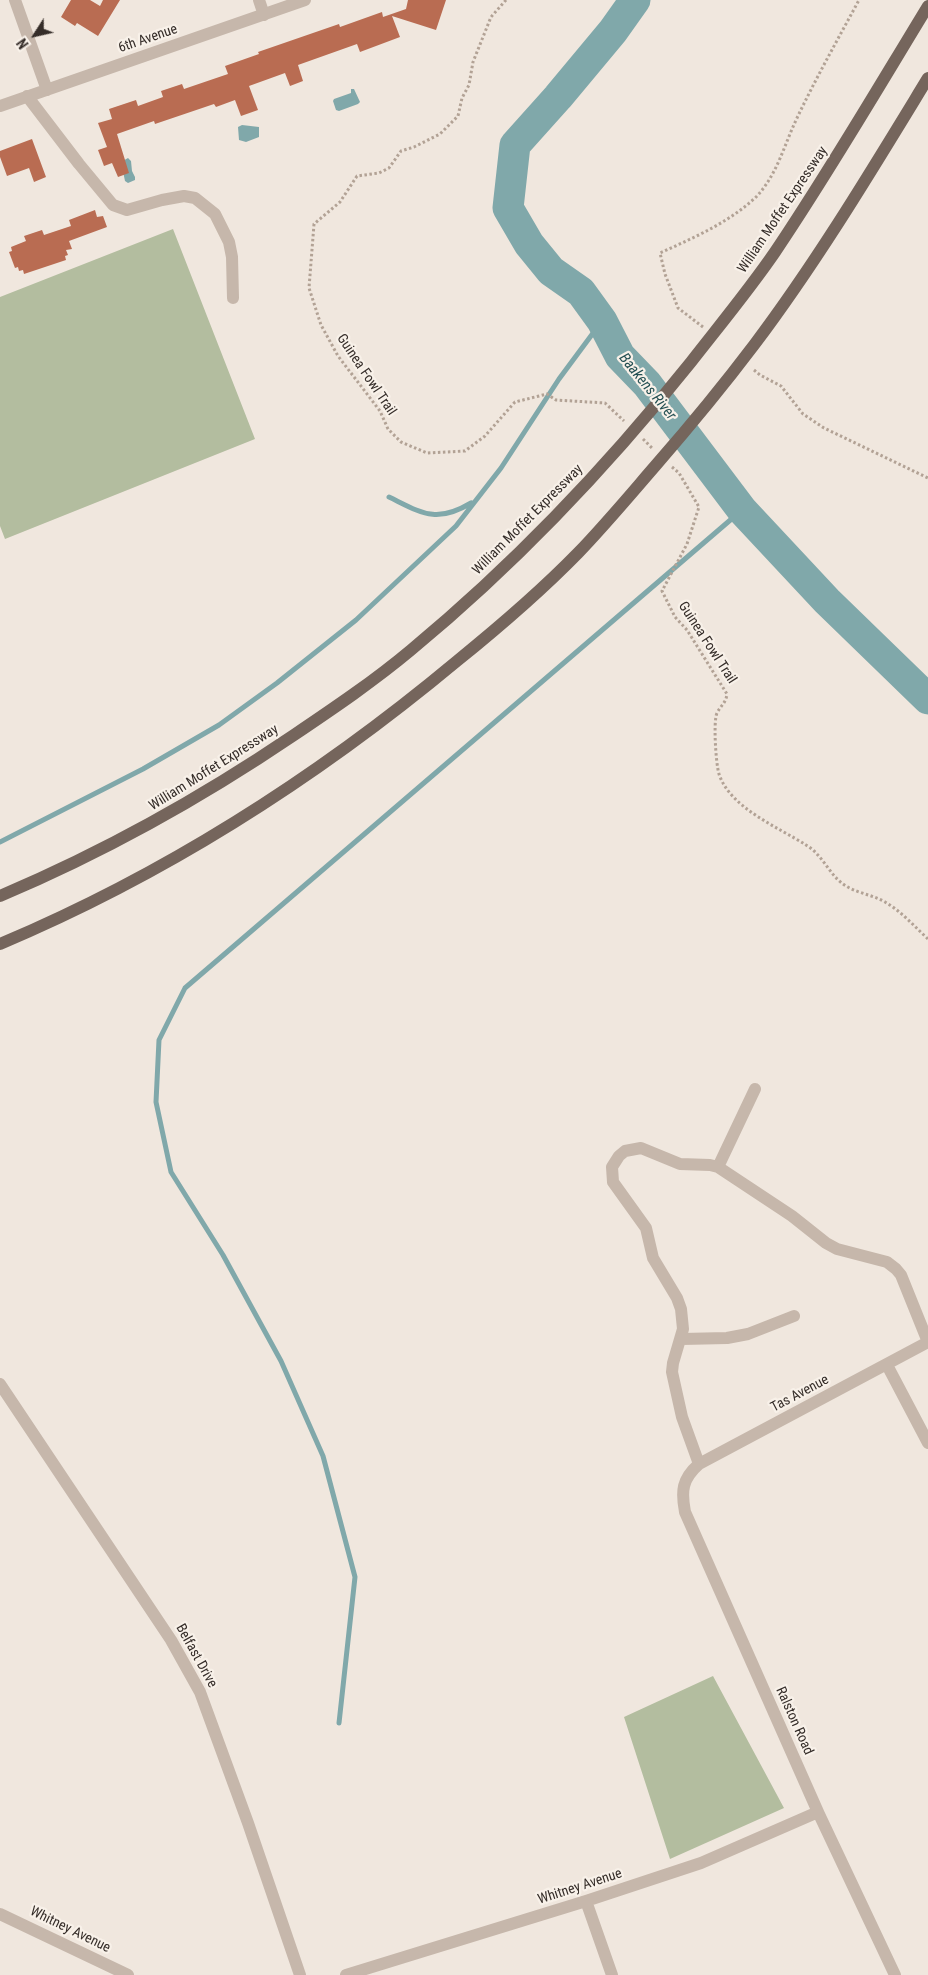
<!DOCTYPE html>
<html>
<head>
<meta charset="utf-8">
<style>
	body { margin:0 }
	#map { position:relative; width:928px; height:1975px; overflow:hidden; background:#f0e7de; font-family:"Roboto Condensed",sans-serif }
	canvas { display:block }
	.north { position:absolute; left:10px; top:10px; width:50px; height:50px; -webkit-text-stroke:4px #f8f1e9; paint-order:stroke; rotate:235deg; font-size:14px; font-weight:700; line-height:20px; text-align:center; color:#352d29 }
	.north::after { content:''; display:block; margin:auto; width:18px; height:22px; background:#352d29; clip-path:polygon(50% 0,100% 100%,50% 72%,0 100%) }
</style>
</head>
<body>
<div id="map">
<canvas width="928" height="1975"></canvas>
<div class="north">N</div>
</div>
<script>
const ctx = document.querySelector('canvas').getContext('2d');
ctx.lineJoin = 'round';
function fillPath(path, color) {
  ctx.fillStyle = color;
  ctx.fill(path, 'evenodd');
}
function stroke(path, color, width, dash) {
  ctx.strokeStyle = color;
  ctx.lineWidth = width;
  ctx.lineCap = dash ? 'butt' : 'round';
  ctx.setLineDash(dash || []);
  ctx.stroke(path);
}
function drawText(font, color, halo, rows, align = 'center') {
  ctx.font = font + ' "Roboto Condensed",sans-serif';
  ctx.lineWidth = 4.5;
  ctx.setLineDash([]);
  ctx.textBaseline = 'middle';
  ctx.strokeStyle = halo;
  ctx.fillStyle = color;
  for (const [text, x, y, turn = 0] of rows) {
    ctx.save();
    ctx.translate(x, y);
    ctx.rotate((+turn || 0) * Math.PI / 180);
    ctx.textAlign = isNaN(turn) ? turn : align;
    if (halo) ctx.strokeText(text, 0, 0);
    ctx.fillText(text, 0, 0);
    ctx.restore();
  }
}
fillPath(new Path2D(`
	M173,229L255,439L5,539L0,526V297Z
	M713,1676L784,1808L670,1859L624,1717Z`), '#b3bd9f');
fillPath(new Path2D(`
	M351,89H354L360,102L358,104L339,111L336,110L333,101L334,99L351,93Z
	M242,125L259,127V137L246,142L239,140L238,127Z
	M128,158L131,161L132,171L135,177V180L128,183L125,181L121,162Z`), '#80a8aa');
stroke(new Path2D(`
	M389,497C422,513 436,524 471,503
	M0,842L143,769L219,725L277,683L356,620L456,526L501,468L559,379L602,321
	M339,1723L355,1577L323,1456L281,1361L223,1255L171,1172L156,1102L159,1040L185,988L742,510`), '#80a8aa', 5);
stroke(new Path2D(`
	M635,0L613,31L558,97L515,145L508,208L529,244L551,271L581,292L602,321L620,356L647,384L742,510L827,601L928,699`), '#80a8aa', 31);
fillPath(new Path2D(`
	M71,0H90L100,6L103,0H120L98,36L77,23L75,26L61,17Z
	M408,0H446L436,30L392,16L400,37L360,52L357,44L298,65L303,81L290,86L285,73L249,86L258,110L241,116L235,100L216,107L214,104L155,124L154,121L117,134L129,173L118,177L112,163L104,166L98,150L107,147L98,123L112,119L109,109L136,100L138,106L163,97L161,91L182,84L184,89L228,74L225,66L259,54L258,52L339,24L340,27L382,12L383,17L406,9Z
	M32,139L46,177L34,182L29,168L7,176L0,157V151Z
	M95,210L97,217L103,216L107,227L69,241L72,249L66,250L68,255L65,256L66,260L24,274L23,270L19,271L18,267L15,268L9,252L12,251L11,247L26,241L24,236L42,230L44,235L71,226L69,220Z`), '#b96c52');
stroke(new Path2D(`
	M506,0L491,17L473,62L469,85L462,98L458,116L440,134L414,147L401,151L389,168L379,173L357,176L340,202L314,224L309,288L321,325L338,356L380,411L388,429L401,442L427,453L465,451L485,436L515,402L547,394L556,400L605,403L624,421
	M703,327L678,308L665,274L660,253C693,238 728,223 755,198C777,176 784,145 797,118C816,78 838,39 859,0
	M754,370L760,375L781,386L803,414L824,428L928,478
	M643,439L653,449
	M672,467L679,473L699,507L687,544L662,591L675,617L687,630L727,694C726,703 721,705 717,713C713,721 716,765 719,774C730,808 778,827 806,845C822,854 829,874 843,884C855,893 871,894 885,902C901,911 914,926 928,939`), '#b2a295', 3, [2.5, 2.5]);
stroke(new Path2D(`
	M15,0L47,90
	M259,0L264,15
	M27,96L79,164L113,205L127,210L162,200L184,196L195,198L215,214L229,242L232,257L233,298
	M0,106L305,0
	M718,1167L755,1089
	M682,1339L727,1338L748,1334L794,1316
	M887,1365L928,1443
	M0,1384L171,1640L200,1692L248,1823L300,1975
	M699,1464L682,1417L672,1372L673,1363L683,1329L681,1309L677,1298L653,1258L646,1228L613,1182L612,1167L619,1156L625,1151L641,1148L680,1164L710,1165L718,1167L792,1216L826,1243L837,1249L887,1262L896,1269L901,1275L928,1342
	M586,1901L612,1975
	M0,1914L128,1975
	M346,1975L586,1901L701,1863L818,1812
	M895,1975L818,1812L685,1512C681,1491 682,1479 699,1464L928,1342`), '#c6b7ab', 12);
stroke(new Path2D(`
	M0,896C104,852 201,798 294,735C334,708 374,681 411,650C515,564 607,467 691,362C719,326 749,290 775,252C829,172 878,88 928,6
	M0,944C166,874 319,776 457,661C499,627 540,592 578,553C605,525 630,495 656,465C690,426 723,386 754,345C818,260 873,168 928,78`), '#75655c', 12);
drawText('14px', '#352d29', '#f8f1e9', [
	["6th Avenue",148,39,-19],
	["William Moffet Expressway",783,210,-56],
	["Guinea Fowl Trail",366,375,56],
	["William Moffet Expressway",528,520,-45],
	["Guinea Fowl Trail",707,643,57],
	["William Moffet Expressway",214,768,-32],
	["Tas Avenue",800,1394,-28],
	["Belfast Drive",196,1656,61],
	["Ralston Road",794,1721,66],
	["Whitney Avenue",580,1887,-18],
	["Whitney Avenue",70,1930,26]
]);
drawText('italic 15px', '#234f52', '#f8f1e9', [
	["Baakens River",647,387,51]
]);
</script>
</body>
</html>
